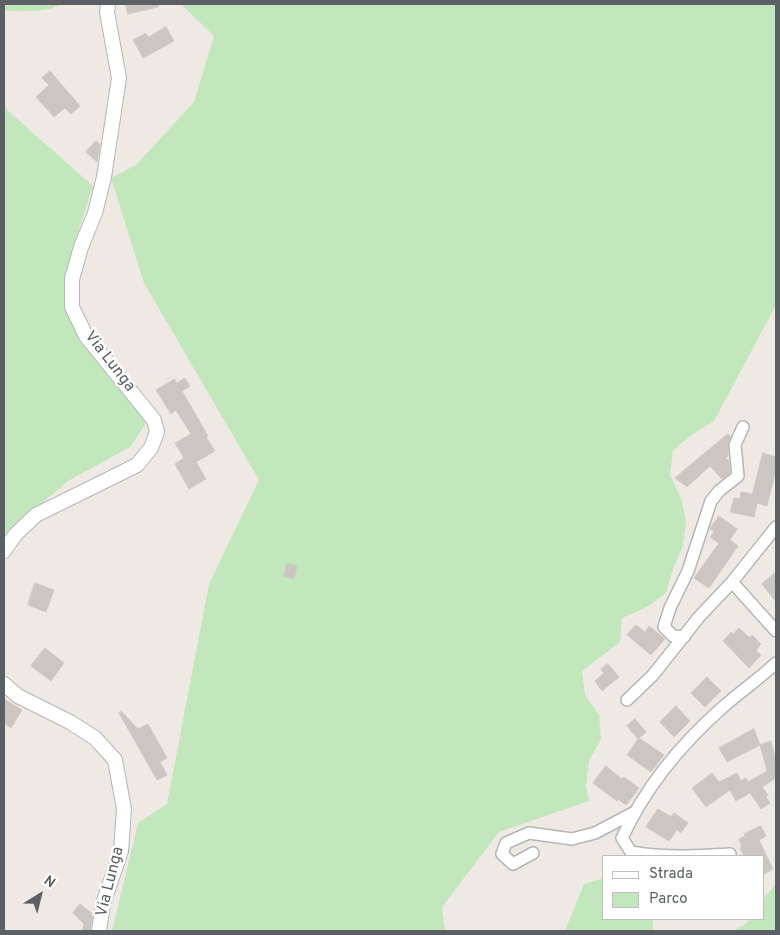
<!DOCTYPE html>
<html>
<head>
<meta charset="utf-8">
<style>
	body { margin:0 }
	#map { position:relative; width:780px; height:935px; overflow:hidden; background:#eee9e2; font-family:Overpass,sans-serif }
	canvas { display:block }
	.frame { position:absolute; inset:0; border:5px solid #5a6063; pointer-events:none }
	.legend { position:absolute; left:602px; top:855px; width:162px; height:65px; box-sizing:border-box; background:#fff; border:1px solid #bdbfc1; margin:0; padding:6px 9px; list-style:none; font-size:15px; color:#5a6063 }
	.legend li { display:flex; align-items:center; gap:10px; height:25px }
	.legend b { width:25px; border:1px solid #bdbfc1 }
	.north { position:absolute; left:15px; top:870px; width:50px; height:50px; -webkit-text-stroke:4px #fff; paint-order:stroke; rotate:36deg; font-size:14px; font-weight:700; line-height:20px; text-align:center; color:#5a6063 }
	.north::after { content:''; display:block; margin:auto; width:18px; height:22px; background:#5a6063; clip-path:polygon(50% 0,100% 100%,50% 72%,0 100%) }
</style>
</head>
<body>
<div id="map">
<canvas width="780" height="935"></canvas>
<div class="frame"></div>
<ul class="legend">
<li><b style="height:6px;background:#fff"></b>Strada</li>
<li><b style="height:14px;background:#c3e7bd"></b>Parco</li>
</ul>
<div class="north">N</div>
</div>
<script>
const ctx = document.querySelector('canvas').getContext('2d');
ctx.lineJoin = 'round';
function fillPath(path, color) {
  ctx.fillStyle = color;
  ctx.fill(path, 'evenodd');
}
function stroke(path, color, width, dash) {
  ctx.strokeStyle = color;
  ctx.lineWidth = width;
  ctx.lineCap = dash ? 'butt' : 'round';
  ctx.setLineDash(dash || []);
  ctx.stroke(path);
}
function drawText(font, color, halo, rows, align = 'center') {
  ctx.font = font + ' Overpass,sans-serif';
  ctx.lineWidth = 5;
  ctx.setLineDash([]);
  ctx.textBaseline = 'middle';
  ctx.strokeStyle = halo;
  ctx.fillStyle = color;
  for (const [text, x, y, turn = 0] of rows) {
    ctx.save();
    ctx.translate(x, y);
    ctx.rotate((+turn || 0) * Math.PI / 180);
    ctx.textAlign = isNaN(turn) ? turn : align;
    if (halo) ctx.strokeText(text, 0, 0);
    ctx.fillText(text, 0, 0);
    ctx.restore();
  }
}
fillPath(new Path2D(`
	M4,4H61C49,13 19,11 4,11Z
	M181,4H776V305L714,421L693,434L673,450L670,475L681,498L686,521L683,546L673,569L666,593L647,607L622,618L620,642L582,671L585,695L599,715L601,739L589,761L586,786L589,801L499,832L442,907L445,931H112L138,823L167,804L209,584L259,480L144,283L111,178L136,165L194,102L214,36Z
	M4,103L8,111L93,186L70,257L69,280L72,313L149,419L130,447L68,481L4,535Z
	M604,878V919H653V931H565L584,884Z
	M776,884V931H733L747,923L749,919H764V898Z`), '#c3e7bd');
const building = new Path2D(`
	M126,4H158V7L128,14Z
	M166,27L174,41L143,58L133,40L146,33L148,37Z
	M50,71L80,106L71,114L65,108L54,117L36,97L49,85L42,78Z
	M96,141L100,144L97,162L86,152Z
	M185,378L190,386L182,391L208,436L206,437L215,451L196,462L206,479L189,489L175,464L184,458L175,443L191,434L176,410L171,414L156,390L174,379L177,383Z
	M728,434L731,437L728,445V456L726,458L729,461L730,473L722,479L710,466L687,487L675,478Z
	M763,453L776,457V470L767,506L757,503L754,517L730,512L734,498L740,499L741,492L752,494Z
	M719,516L737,529L730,540L738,546L709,588L694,578L719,543L710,537L714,532L710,529Z
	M287,563L297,566L294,579L284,576Z
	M776,572V602L762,584Z
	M35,583L54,590L46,612L28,605Z
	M636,625L645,632L649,626L665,639L651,655L627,635Z
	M739,628L750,638L752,635L761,644L756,650L761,655L749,668L723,641L731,632L733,634Z
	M45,648L64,663L51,681L31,666Z
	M608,664L619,677L602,691L595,681L604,673L601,669Z
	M707,677L721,691L705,707L691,693Z
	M4,699L22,710L11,728L4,723Z
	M676,706L690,721L674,737L660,722Z
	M121,711L138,729L148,724L167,758L160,762L167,775L157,780L119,713Z
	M635,719L646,732L639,738L664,755L651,772L627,755L638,739L627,726Z
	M754,729L760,745L727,762L719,748Z
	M771,741L776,761V778L762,787L768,795L766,797L770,803L761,809L750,793L736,801L730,790L706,807L692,788L712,773L719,782L737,773L741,781L746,778L748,782L767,771L760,745Z
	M606,766L622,779L624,777L639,788L626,805L618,799L617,801L593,783Z
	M658,809L671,817L674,813L688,823L681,833L677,830L669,841L646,827Z
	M761,826L766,836L759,840L773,869L764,874V856H744L740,848L742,847L739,839L745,836L744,834Z
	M80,904L93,914L90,931H82L84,924L73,913Z`);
fillPath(building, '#cbc6c1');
stroke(building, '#d3cac0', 1);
const minor = new Path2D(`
	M776,527L732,582L776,631
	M684,637L673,636L664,627L670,608L688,571L711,501L719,491L738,476L735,445L743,427
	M627,700L653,675L699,617L732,582
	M533,853L513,864L502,854L506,843L529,833L572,839L595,833L633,813
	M730,854C697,856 664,858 631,852L622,838C645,788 681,744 723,707C740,692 759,679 776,663`);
const tertiary = new Path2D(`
	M4,551L15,535L36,515L137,465L151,448L157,432L154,420L86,336L72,307V279L81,247L95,213L104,177L119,78L107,12L108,4
	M4,684L18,696L70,722L95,738L115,760L124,809L121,851L103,904L99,931`);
stroke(minor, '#b3b6ba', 14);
stroke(tertiary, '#b3b6ba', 16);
stroke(minor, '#fff', 11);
stroke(tertiary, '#fff', 14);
drawText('16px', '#5a6063', '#fff', [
	["Via Lunga",109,362,52],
	["Via Lunga",111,882,-76]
]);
</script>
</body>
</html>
